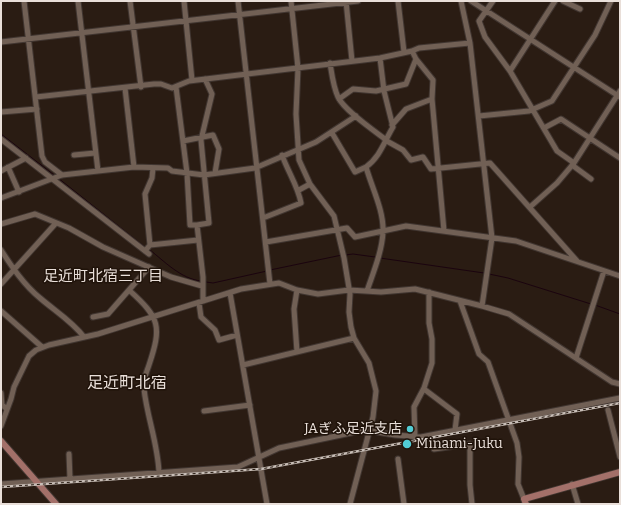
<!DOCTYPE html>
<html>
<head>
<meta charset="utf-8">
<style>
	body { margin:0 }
	#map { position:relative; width:621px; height:505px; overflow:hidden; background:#2a1c13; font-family:Bitter,serif }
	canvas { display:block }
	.frame { position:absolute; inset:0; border:2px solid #e9dfd9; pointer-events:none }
</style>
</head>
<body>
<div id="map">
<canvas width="621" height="505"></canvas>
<div class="frame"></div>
</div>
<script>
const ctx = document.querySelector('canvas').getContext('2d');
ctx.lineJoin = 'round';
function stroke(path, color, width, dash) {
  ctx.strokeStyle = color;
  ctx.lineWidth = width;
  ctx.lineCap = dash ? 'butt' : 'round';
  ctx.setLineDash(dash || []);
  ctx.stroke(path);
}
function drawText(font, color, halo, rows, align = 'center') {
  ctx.font = font + ' Bitter,"Noto Sans JP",serif';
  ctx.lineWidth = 3;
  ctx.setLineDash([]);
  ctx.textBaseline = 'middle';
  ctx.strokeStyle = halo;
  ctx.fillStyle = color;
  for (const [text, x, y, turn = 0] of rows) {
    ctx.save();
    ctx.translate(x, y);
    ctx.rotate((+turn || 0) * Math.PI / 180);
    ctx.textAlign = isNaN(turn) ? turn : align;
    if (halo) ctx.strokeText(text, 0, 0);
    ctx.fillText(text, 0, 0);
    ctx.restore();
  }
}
stroke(new Path2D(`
	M1,134L54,175
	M58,178L145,247
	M150,250C164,261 181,279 201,281
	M345,255L353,254L375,257
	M380,258L484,273
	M270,270L342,255
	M489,274L508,278L591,304
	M206,282L213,283L267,271
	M595,305L620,314`), '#1b040f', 1);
const minor = new Path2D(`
	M24,1L42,156L45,162L62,175
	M78,1L98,171
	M130,1L141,87
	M184,1L192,80
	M238,1L270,284
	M291,1L298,68L296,114L299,160L310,184L334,216L344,258L350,294L349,312L351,327L354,338L369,363L376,391L373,417L350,504
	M346,1L352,61
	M398,1L404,52
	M461,1L470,43L492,238L482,306
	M471,1L620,97
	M493,1L479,21L485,37L510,71L557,151L574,163
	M563,1L580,9
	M1,42L358,1
	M412,51L419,48L470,43
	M330,63C332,75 333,86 338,97C344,110 373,130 385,139
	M510,71L555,1
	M176,87L187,173L190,225H197L203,277V301
	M125,88L134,167
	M36,97L154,84H161L172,88L189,81L380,58L412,51L416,59L433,80L432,99L444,231
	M339,99L353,89L376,91L406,84L416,59
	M1,112L37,109
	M479,116L529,111L552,101L595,35L611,1
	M392,125L406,109L432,99
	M544,128L561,119L620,158
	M332,133L355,172L366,167C372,188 384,211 383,232C382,252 373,273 367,291
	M1,139L149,254
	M385,140L403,150L411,160L423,157L431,169L490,163L577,261
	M183,141L213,135L219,149L215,173
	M74,155L95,153
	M572,165L591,179
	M8,167L19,192
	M366,167C380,157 384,142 393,127L384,91L380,58
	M1,171L26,158
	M299,190L310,184
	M1,198L62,175L134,167L168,168L172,171L204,175L255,168L316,142L356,116
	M530,207L557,183L574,163L620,91
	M263,218L301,203C298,186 288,172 282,155
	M1,224L35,214L69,228L103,247L171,277L202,286
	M197,225L209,223L201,140L212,94L205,79
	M266,242L347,228L355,237L406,226L516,241L620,276
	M150,245L198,240
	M1,250C12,267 24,285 40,298C55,311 72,321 84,337
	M145,251L150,245L145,194L152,178L153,168
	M1,284L56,223
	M129,290C160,318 162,326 149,365C146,374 143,379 144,389C147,417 158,444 159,473
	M297,290L294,309L297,352
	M230,293L267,504
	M460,301L479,354L488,362L517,443L519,457L518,484L524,499
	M199,303L201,317L215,330L219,340L237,335
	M1,311L42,347
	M93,317L108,314L149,267
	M576,358L604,271
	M243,365L354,338
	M424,389L457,414L455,430
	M1,393L2,405L7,409
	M608,410L620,457
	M204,411L250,405
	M1,426L11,399L14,387L29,356L36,350L49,345L98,334L241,289L279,283L297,290L318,294L349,290L381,292L415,289L482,306L509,314L612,382L620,384
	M415,437L414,407L424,388L432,363V339L429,323V292
	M434,449L470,444V485L472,504
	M69,454L70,479
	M398,459L404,504
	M1,484L238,467L279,448L365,430L395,435L421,437L620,398
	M572,484L578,504`);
const major = new Path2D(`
	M1,441L56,504
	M526,504L524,499L620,472`);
stroke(minor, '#413631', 7);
stroke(major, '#413631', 8);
stroke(minor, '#716055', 5);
stroke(major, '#a37069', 6);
const rail = new Path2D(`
	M1,487L261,469L620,403`);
stroke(rail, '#c8beb7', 2.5);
stroke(rail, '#20130a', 1, [3]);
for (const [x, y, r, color] of [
	[410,429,4,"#51ccd4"],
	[407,444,5,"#51ccd4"]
]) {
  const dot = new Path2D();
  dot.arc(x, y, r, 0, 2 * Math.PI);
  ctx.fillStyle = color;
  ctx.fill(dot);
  stroke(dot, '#20130a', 1.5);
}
drawText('14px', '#e9dfd9', '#20130a', [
	["JAぎふ足近支店",402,429],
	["Minami-Juku",416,444,"left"]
], 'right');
drawText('15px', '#e9dfd9', '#20130a', [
	["足近町北宿三丁目",103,277]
]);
drawText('16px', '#e9dfd9', '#20130a', [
	["足近町北宿",127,384]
]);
</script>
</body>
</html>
